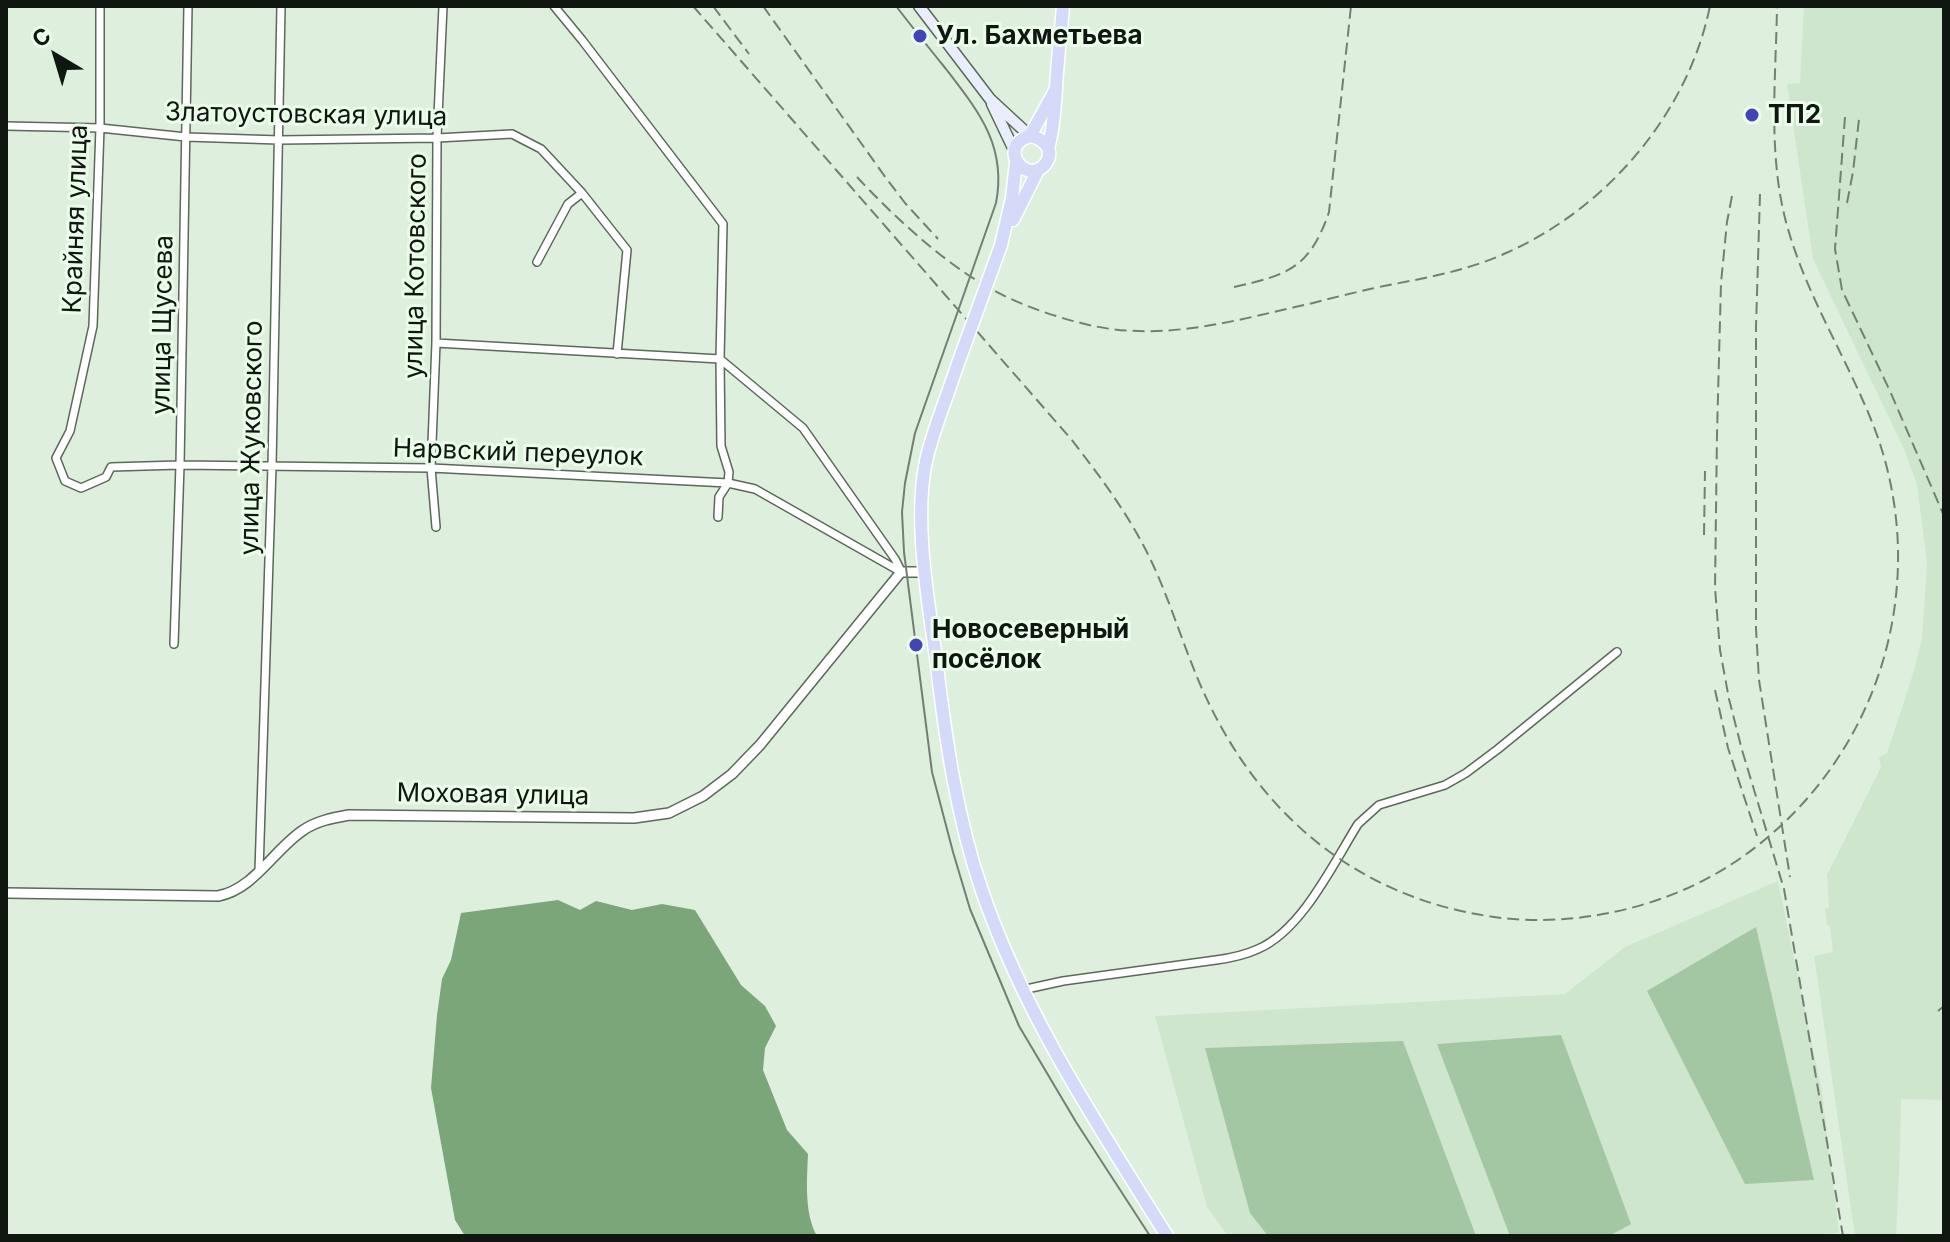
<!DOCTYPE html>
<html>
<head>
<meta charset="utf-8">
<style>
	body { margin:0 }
	#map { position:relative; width:1950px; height:1242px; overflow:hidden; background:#deefdd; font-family:Inter,sans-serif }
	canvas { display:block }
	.frame { position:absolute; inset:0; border:8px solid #101610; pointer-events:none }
	.north { position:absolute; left:16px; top:16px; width:80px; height:80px; -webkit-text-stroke:6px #ebfdea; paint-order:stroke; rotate:322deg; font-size:22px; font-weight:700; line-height:32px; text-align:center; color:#101610 }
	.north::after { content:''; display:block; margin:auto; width:28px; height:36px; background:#101610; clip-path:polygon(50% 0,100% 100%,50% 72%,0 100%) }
</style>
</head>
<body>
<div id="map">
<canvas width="1950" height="1242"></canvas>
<div class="frame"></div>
<div class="north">С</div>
</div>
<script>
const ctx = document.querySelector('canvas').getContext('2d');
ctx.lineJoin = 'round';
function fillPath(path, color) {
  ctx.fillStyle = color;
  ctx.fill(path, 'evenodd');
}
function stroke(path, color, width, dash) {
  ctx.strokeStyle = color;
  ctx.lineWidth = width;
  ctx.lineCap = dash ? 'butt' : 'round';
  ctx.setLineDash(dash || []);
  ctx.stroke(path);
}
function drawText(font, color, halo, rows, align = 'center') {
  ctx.font = font + ' Inter,sans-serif';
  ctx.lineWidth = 6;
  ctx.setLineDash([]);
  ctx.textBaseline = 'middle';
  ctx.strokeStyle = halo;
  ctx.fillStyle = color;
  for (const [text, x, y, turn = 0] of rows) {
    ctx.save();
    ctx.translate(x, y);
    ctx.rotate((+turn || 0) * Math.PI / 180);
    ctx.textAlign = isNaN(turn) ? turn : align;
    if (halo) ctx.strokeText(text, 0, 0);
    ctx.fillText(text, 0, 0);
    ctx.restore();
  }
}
fillPath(new Path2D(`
	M1804,6H1944V1100L1901,1099L1900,1150L1896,1236H1855L1814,956L1833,952L1830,926L1827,925L1825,909L1829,908L1827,875L1881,767L1879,757L1887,753L1913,674L1922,639L1927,563L1917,484L1904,449L1813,259L1787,84L1800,83Z
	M1778,881L1822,1092L1839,1233L1792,1236H1228L1207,1207L1155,1016L1565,994L1625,947Z`), '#cfe6ce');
fillPath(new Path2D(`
	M1756,927L1814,1180L1745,1184L1647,991Z
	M1561,1035L1631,1224L1609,1236H1510L1437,1044Z
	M1403,1041L1476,1236H1268L1250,1213L1205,1048Z`), '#a3c7a2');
fillPath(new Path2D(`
	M558,900L580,910L596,901L632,910L662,904L695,910L741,985L765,1006L776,1026L765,1048L763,1070L787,1130L808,1154C807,1180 804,1213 817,1236H465L455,1220L431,1088L437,1015L442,979L451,960L461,913Z`), '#7ba67a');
const minor = new Path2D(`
	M100,6V128L93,326L70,431L56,458L65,481L81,488L106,477L111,467L180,465L431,468L728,483L755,489L901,572
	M554,6L582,40L723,224L720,359L721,446L729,472L728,483L719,497L718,517
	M6,126L100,128L186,137L279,140L437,138L512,134L541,149L582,193L568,204L537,262
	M582,193L627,250L617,354
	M436,343L720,359L803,428L895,559L901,571
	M436,527L431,468L436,343L437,138L443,6
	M174,644L180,465L188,6
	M259,871L272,466L281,6
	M1022,990L1063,981L1216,960C1231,958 1245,955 1258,949C1302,930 1333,864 1358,824L1379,805L1445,785L1466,773L1498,749L1617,652`);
const tertiary = new Path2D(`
	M6,893L218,896C254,889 273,851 302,831C316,821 332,818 349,815L634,818L669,813L703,796L732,774L760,745L901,572H925`);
const secondary = new Path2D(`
	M919,6L990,99L1030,136
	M992,104L1014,150`);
const primary = new Path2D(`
	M1030,136C1043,138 1055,150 1046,163C1028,188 995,147 1030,136L1056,89
	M1048,148C1054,129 1054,111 1056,90C1057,62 1061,34 1063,6
	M1013,220L1038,170
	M1001,245L1012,198L1016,162
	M956,369C946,400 933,430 926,461C913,522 929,604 937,666C946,742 957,818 982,891C1025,1016 1097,1124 1167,1236`);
stroke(minor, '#5a6959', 10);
stroke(tertiary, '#5a6959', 12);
stroke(secondary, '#5a6959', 13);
stroke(primary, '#fff', 15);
stroke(minor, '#fff', 7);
stroke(tertiary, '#fff', 9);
stroke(secondary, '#eaedfc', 10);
stroke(primary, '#d5daf8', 12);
stroke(new Path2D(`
	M896,6C912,27 929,48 946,69C979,112 1007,146 996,203L915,433L905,483L902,512L904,552L932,772L953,852L970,909L1019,1026L1076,1122L1150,1236`), '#747f73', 2);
stroke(new Path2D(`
	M693,6L1071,439C1096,471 1120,503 1140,539C1164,582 1178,631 1197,677C1251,807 1351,897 1494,917C1575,928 1666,908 1735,862C1835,795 1896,683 1898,563C1899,514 1889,462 1870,417C1844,354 1807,295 1788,229C1767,158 1776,79 1777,6
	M713,6L749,54
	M763,6L886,178L905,203L938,239
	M1845,117L1835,249L1842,290L1890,391L1944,516
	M857,177C891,214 942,261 986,286C1015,303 1049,315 1081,323C1160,344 1236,320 1313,303C1336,297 1360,291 1384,286C1425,278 1467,271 1506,253C1606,209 1688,114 1710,6
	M1760,194L1756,327V629L1759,680L1790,877
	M1732,196L1727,222L1721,283L1717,434L1715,588L1720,650L1729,699L1742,750L1784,889L1843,1236
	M1847,203L1853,172L1859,119
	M1234,287C1288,275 1310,268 1329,212L1351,6
	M1704,535L1705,471
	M1715,690L1728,748L1757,836
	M1938,1011L1944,1006`), '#747f73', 2, [12, 6]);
const primaryBridge = new Path2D(`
	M956,369L1001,245`);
stroke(primaryBridge, '#fff', 15, []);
stroke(primaryBridge, '#d5daf8', 12);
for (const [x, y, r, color] of [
	[920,36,8,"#4443b8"],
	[1752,115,8,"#4443b8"],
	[916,645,8,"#4443b8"]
]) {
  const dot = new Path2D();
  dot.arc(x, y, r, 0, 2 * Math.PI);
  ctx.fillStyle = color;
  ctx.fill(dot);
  stroke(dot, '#ebfdea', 3);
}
drawText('bold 26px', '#101610', '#ebfdea', [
	["Ул. Бахметьева",936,36],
	["ТП2",1768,115],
	["Новосеверный",932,630],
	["посёлок",932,660]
], 'left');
drawText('26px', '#101610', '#ebfdea', [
	["Златоустовская улица",306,115,1],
	["Крайняя улица",76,219,-88],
	["улица Котовского",416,266,-89],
	["улица Щусева",163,325,-89],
	["улица Жуковского",252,438,-89],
	["Нарвский переулок",518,453,2],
	["Моховая улица",493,795,1]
]);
</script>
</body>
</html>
